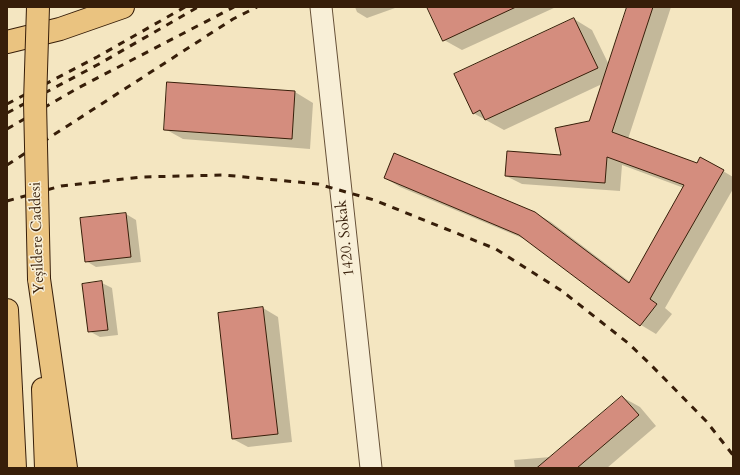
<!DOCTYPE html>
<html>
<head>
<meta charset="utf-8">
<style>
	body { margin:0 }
	#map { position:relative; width:740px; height:475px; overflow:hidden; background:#f4e6c1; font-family:Cardo,serif }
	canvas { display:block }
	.frame { position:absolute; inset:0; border:8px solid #371e09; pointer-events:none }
</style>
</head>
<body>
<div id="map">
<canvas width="740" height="475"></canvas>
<div class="frame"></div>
</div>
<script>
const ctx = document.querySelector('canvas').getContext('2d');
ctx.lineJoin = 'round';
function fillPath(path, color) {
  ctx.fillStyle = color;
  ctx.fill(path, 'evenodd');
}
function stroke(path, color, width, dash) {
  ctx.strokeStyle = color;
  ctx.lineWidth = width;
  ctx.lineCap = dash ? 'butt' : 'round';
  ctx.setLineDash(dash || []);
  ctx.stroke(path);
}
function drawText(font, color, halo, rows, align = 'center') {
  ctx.font = font + ' Cardo,serif';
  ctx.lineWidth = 3;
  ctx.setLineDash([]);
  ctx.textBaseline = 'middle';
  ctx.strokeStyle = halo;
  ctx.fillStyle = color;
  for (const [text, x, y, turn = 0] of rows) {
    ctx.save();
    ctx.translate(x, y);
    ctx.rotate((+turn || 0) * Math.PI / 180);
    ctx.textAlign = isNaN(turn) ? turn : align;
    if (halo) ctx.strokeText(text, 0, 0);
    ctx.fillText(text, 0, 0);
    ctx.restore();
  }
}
fillPath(new Path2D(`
	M355,7H394L395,8L367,18L357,12Z
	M429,7H556L462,50L444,40Z
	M628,7H671L628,139L697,164L701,158L733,177V189L665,308L672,314L656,334L641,325L527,240L400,187L385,178L535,213L551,222L630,282L684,188L622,165L620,191L522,184L506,176L563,156L590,122L602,84L504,130L473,113L574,19L592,30L609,65Z
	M168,83L295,92L313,103L310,149L183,139L165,129Z
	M126,214L136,220L141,262L96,267L86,261Z
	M102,283L112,288L118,335L100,337L89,331Z
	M263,308L278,317L292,442L248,447L233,439L219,313Z
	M622,397L640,407L656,426L607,468H515L514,460L551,457Z`), '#0003');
const building = new Path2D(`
	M427,7H516L443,41Z
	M627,7H653L612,132L697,163L700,157L724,170L650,299L657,304L640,326L519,235L384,178L394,153L535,212L629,283L684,185L607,157L605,183L505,176L507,151L561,155L555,128L589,121Z
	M574,18L598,68L485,120L480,110L473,114L454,74Z
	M167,82L295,91L292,139L164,130Z
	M126,213L131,257L85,262L80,218Z
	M102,281L108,330L88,332L82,284Z
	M263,307L278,434L232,439L218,313Z
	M622,396L639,415L577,468H537Z`);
fillPath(building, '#d48d7e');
stroke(building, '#371e09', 1);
const minor = new Path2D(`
	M321,7L371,468`);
const highway = new Path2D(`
	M7,42L60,29L123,7
	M39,279L66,468
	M7,310L15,468
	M43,389L46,468`);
stroke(minor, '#665037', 23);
stroke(highway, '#371e09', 24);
stroke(minor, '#f8efd7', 21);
stroke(highway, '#eac380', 22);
stroke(new Path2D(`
	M7,104L97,57L185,7
	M7,113L99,64L198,7
	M7,129L78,88L234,7
	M7,165L233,19L257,7
	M7,201L61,186L142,177L224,175L318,184L374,200L496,249L562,291L628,343L650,364L706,421L733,455`), '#371e09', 3, [7, 7]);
const highwayBridge = new Path2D(`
	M38,7L35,102L39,279`);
stroke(highwayBridge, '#371e09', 24, []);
stroke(highwayBridge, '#eac380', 22);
drawText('15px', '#371e09', '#f8efd7', [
	["Yeşildere Caddesi",38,238,-92],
	["1420. Sokak",346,238,-96]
]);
</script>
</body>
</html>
